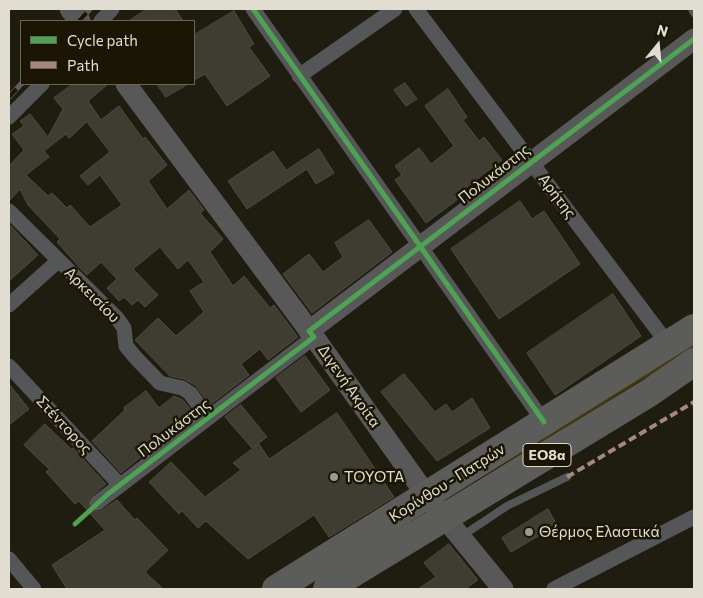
<!DOCTYPE html>
<html>
<head>
<meta charset="utf-8">
<style>
	body { margin:0 }
	#map { position:relative; width:703px; height:598px; overflow:hidden; background:#1f1c10; font-family:Commissioner,sans-serif }
	canvas { display:block }
	.frame { position:absolute; inset:0; border:10px solid #e1ded1; pointer-events:none }
	.legend { position:absolute; left:20px; top:20px; width:175px; height:65px; box-sizing:border-box; background:#1b1603; border:1px solid #6a6655; margin:0; padding:6px 9px; list-style:none; font-size:15px; color:#e1ded1 }
	.legend li { display:flex; align-items:center; gap:10px; height:25px }
	.legend b { width:25px; border:1px solid #6a6655 }
	.north { position:absolute; left:633px; top:20px; width:50px; height:50px; -webkit-text-stroke:4px #1b1603; paint-order:stroke; rotate:17deg; font-size:14px; font-weight:700; line-height:20px; text-align:center; color:#e1ded1 }
	.north::after { content:''; display:block; margin:auto; width:18px; height:22px; background:#e1ded1; clip-path:polygon(50% 0,100% 100%,50% 72%,0 100%) }
</style>
</head>
<body>
<div id="map">
<canvas width="703" height="598"></canvas>
<div class="frame"></div>
<ul class="legend">
<li><b style="height:6px;background:#4ca352"></b>Cycle path</li>
<li><b style="height:6px;background:#a5887d"></b>Path</li>
</ul>
<div class="north">N</div>
</div>
<script>
const ctx = document.querySelector('canvas').getContext('2d');
ctx.lineJoin = 'round';
function fillPath(path, color) {
  ctx.fillStyle = color;
  ctx.fill(path, 'evenodd');
}
function stroke(path, color, width, dash) {
  ctx.strokeStyle = color;
  ctx.lineWidth = width;
  ctx.lineCap = dash ? 'butt' : 'round';
  ctx.setLineDash(dash || []);
  ctx.stroke(path);
}
function drawText(font, color, halo, rows, align = 'center') {
  ctx.font = font + ' Commissioner,sans-serif';
  ctx.lineWidth = 5;
  ctx.setLineDash([]);
  ctx.textBaseline = 'middle';
  ctx.strokeStyle = halo;
  ctx.fillStyle = color;
  for (const [text, x, y, turn = 0] of rows) {
    ctx.save();
    ctx.translate(x, y);
    ctx.rotate((+turn || 0) * Math.PI / 180);
    ctx.textAlign = isNaN(turn) ? turn : align;
    if (halo) ctx.strokeText(text, 0, 0);
    ctx.fillText(text, 0, 0);
    ctx.restore();
  }
}
fillPath(new Path2D(`
	M694,341V348L459,493Z`), '#443905');
const building = new Path2D(`
	M147,9H175L183,21H129Z
	M234,11L254,44L249,47L270,76L227,106L205,74L194,80V35Z
	M405,83L417,99L406,106L394,90Z
	M73,84H108L88,101L101,120L119,106L143,139L145,137L167,165L148,181L167,209L189,190L204,210L200,213L223,239L210,252L233,286L244,276L270,308L274,305L298,337L268,360L260,349L241,364L249,375L210,405L195,385L184,379L170,376L135,340L158,318L176,336L204,312L190,291L204,282L188,260L178,269L160,247L133,269L158,295L145,307L138,300L132,305L124,297L119,301L107,288L117,279L101,262L87,275L80,268L57,242L60,239L28,205L20,189L9,201V166L24,150L12,134L24,126L20,121L30,114L48,137L63,109L54,98ZM87,122L110,152L80,176L88,185L100,175L122,205L90,227L70,205L67,208L52,193L48,196L26,175L49,157L44,151L66,134L69,138Z
	M157,84H188L166,97Z
	M448,89L467,117L463,120L479,141L484,137L502,160L455,196L457,200L426,223L395,180L402,175L395,166L419,148L431,164L454,146L425,106Z
	M319,149L334,173L316,184L307,169L247,209L228,181L273,151L286,170Z
	M520,201L532,219L544,211L580,264L499,319L451,249Z
	M369,220L392,252L312,313L283,274L309,254L323,272L343,257L335,243Z
	M9,224L38,255L9,281Z
	M613,294L641,336L555,395L527,353Z
	M305,356L330,390L301,412L276,378Z
	M404,374L435,412L446,404L452,412L472,398L490,428L437,461L381,392Z
	M9,384L29,409L9,425Z
	M146,391L159,408L174,396L183,400L194,414L121,473L92,441L125,410L124,408Z
	M241,405L267,437L252,448L225,417Z
	M337,413L394,497L329,537L314,515L248,559L206,521L198,528L182,511L179,514L149,482L171,462L205,497L241,470L233,463L259,444L269,459Z
	M45,424L71,449L73,448L106,484L89,499L90,509L99,512L117,500L135,520L137,518L168,550L145,572L163,589H67L52,565L105,530L79,501L75,504L46,472L49,469L24,445Z
	M548,509L557,525L511,552L502,538Z
	M449,544L478,580L465,589H418L436,577L424,563Z`);
fillPath(building, '#3f3c31');
stroke(building, '#4e4b42', 1);
stroke(new Path2D(`
	M692,9L694,13
	M462,536L507,506L567,477`), '#555657', 8);
stroke(new Path2D(`
	M253,9L544,422
	M416,9L662,336
	M101,21L112,9
	M299,76L395,9
	M9,117L42,84
	M9,211L117,318L124,328L126,346L135,357L160,383L182,388L190,393L208,418
	M9,305L58,261
	M9,366L120,485
	M97,503L314,337
	M9,559L34,589
	M554,589L694,517`), '#555657', 15);
stroke(new Path2D(`
	M70,9L80,21
	M126,84L314,337L427,496L503,589
	M309,331L694,39`), '#575857', 21);
stroke(new Path2D(`
	M276,589L694,328
	M327,589L649,393L694,362`), '#5c5d5b', 28);
const rail = new Path2D(`
	M79,21L90,9
	M9,97L21,84`);
stroke(rail, '#5e5d5b', 5.5);
stroke(rail, '#1b1603', 4, [11]);
stroke(new Path2D(`
	M567,477L694,402`), '#a5887d', 4, [8, 4]);
stroke(new Path2D(`
	M253,9L544,422
	M75,524L108,494L314,337L309,331L694,39`), '#4ca352', 5);
for (const [x, y, r, color] of [
	[334,477,5,"#9d9a8d"],
	[529,532,5,"#9d9a8d"]
]) {
  const dot = new Path2D();
  dot.arc(x, y, r, 0, 2 * Math.PI);
  ctx.fillStyle = color;
  ctx.fill(dot);
  stroke(dot, '#1b1603', 2);
}
for (const [x, y, w] of [
	[547,455,48]
]) {
  const box = new Path2D();
  box.roundRect(x - w / 2, y - 11.5, w, 23, 4);
  ctx.fillStyle = '#1b1603';
  ctx.fill(box);
  stroke(box, '#e1ded1', 1);
}
drawText('bold 14px', '#e1ded1', null, [
	["ΕΟ8α",547,455]
]);
drawText('15px', '#e1ded1', '#1b1603', [
	["Πολυκάστης",494,174,-38],
	["Αρήτης",557,196,53],
	["Αρκεισίου",92,295,45],
	["Διγενή Ακρίτα",349,386,55],
	["Στέντορος",64,425,47],
	["Πολυκάστης",174,428,-37],
	["Κορίνθου - Πατρών",447,483,-32]
]);
drawText('15px', '#e1ded1', '#1b1603', [
	["TOYOTA",344,477],
	["Θέρμος Ελαστικά",539,532]
], 'left');
</script>
</body>
</html>
